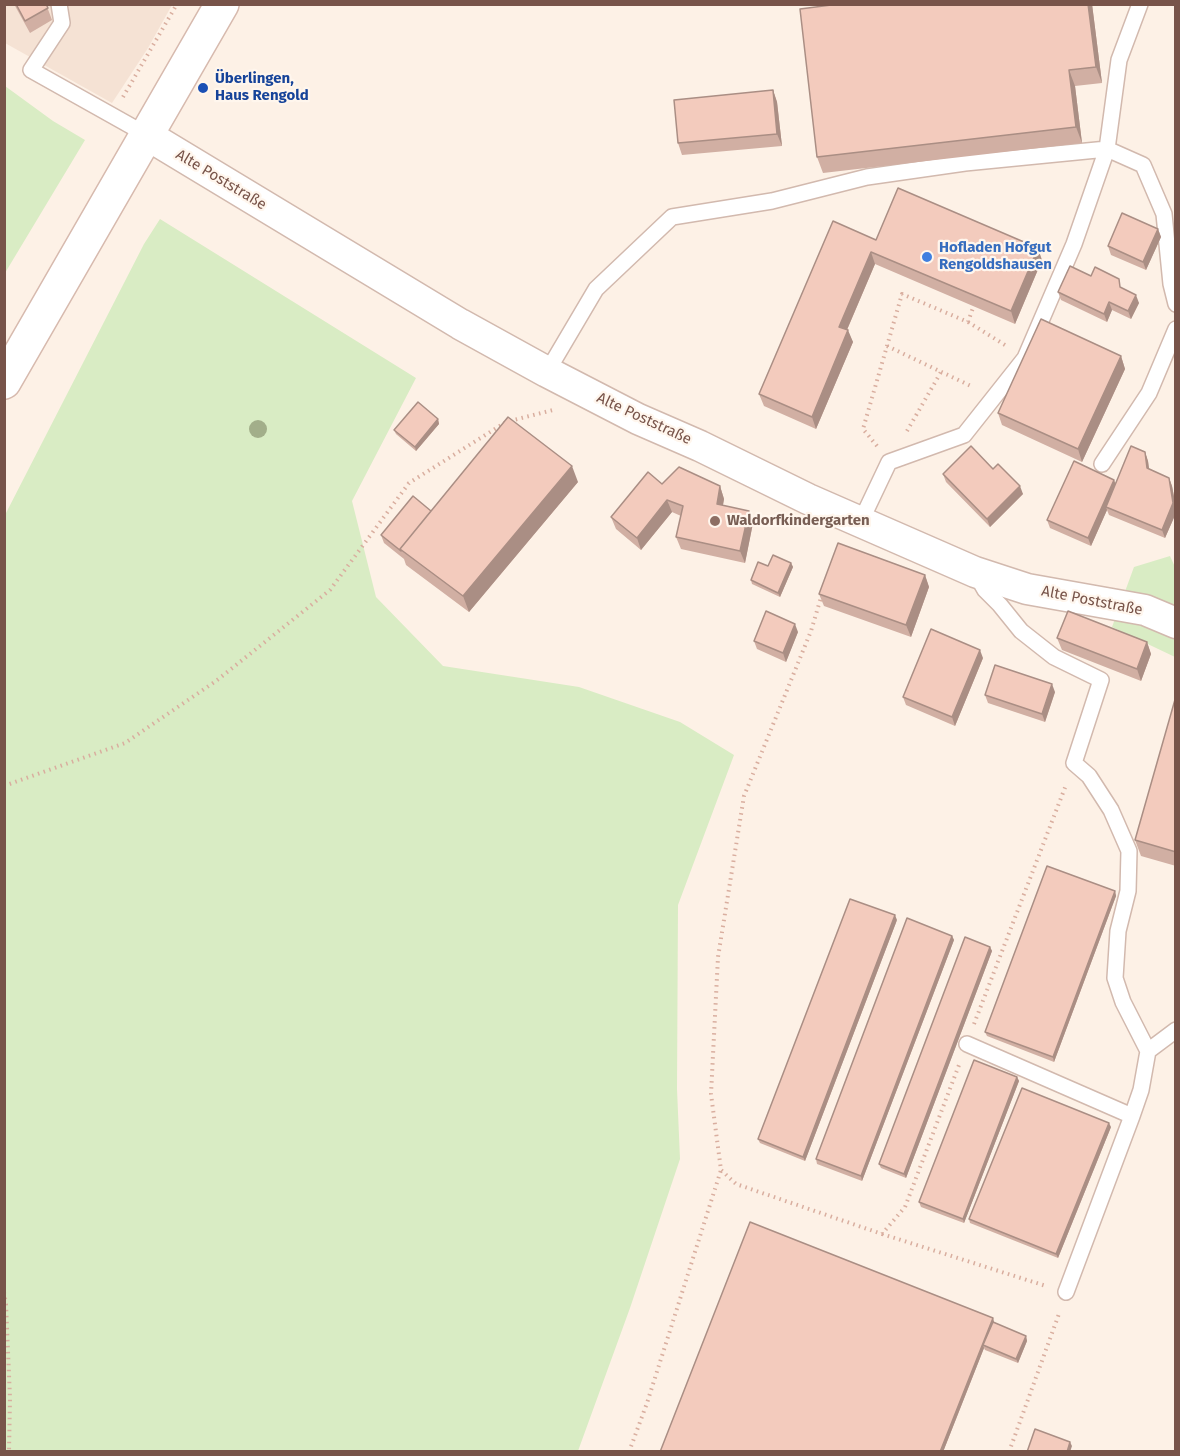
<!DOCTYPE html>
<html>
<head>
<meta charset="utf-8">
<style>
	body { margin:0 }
	#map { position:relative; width:1180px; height:1456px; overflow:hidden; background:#fdf1e6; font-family:"Fira Sans",sans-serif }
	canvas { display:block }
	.frame { position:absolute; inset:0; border:6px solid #78544a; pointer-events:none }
</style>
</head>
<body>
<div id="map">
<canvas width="1180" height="1456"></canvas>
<div class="frame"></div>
</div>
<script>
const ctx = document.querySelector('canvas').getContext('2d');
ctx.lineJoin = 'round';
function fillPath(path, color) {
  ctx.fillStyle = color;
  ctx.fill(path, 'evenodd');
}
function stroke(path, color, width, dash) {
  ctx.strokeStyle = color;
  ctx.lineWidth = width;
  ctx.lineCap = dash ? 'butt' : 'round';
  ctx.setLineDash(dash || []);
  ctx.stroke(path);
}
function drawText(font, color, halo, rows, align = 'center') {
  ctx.font = font + ' "Fira Sans",sans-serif';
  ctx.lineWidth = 4.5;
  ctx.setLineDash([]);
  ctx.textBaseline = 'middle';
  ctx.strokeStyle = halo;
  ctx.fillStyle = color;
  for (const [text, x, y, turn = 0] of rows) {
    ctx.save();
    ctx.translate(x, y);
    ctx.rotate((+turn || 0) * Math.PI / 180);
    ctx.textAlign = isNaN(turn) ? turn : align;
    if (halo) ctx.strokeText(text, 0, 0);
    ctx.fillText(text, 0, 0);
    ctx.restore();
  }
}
fillPath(new Path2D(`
	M5,5H172L148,48L112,103L5,43Z`), '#f5e2d4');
fillPath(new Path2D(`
	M5,86L53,121L85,140L5,273Z
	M160,219L416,378L352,501L376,597L443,666L579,687L680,722L734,755L678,905L677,1089L680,1159L630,1308L578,1451H5V515L144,244Z
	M1170,556L1175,567V657L1112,627L1134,567Z`), '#d9ecc4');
const lane = new Path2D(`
	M59,4L62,23L31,70L147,135
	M547,372L596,289L672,217L772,201L867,177L965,163L1107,149L1143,165L1164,214L1171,284L1176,304
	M1102,464L1149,393L1176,329
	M861,521L889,462L964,435L1025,358L1074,244L1107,149L1119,60L1140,4
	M977,576L985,590L1000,605L1021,631L1054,657L1101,680L1074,763L1089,776L1111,810L1129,851L1128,891L1118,931L1115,978L1123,1002L1148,1051L1141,1090L1132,1116L1066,1292
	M967,1044L1132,1116
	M1148,1051L1176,1030`);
const street = new Path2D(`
	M147,135L460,324L547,372L638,419L700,446L808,499L975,572L1027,589L1145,610L1176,623`);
const secondary = new Path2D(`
	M4,382L222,4`);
stroke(lane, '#d2b9ae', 18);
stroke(street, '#d2b9ae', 33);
stroke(secondary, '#d7baae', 36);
stroke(new Path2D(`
	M123,97L177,4
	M968,322L1005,345
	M887,346L973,387
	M907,431L941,372
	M877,446L863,429L902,294L968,322L974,305
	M822,594L811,631L744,796L718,957L711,1094L721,1170L736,1184L882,1234L905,1207L959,1065
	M4,786L125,743L216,681L330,590L409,483L506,422L553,410
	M974,1024L1066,785
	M882,1234L1046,1286
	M4,1292L6,1304L10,1398L9,1452
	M629,1452L647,1403L721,1170
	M1009,1452L1060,1311`), '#d9ae9f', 4, [1.5, 4.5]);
stroke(lane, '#fff', 15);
stroke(street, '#fff', 30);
stroke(secondary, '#fff', 33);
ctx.fillStyle = '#a2ae8a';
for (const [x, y] of [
	[258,429]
]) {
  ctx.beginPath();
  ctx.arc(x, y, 9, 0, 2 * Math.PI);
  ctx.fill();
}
fillPath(new Path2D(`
	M14,4H46L52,20L30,33Z
	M1092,4L1102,83L1075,86L1082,143L823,173L817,157Z
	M773,90L777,102L782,146L682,155L678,143Z
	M1158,229L1161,237L1146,270L1111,255L1108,246Z
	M876,240L1042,260L1015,324L875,264L847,330L853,342L816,429L764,406L759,394Z
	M1091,276L1122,288L1139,303L1131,319L1112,310L1107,322L1061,300L1058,292Z
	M1121,356L1125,369L1082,462L1002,425L998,413Z
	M438,419L439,424L416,451L396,434L394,430Z
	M1145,452L1148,461L1149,469L1169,478L1172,486L1176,507V513L1165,538L1109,515L1107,510L1091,546L1050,528L1047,520L1114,480L1115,483Z
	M993,469L1023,494L990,527L946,482L943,474Z
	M578,482L469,612L406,565L404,559L384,543L381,535L431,511Z
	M662,484L720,486L724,499L723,505L753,523L745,563L681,549L676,537L681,516L672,512L641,550L616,529L611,517Z
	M791,563L793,567L780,597L752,584L751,580L768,566Z
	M925,575L929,587L911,637L824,606L819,594Z
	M798,632L786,662L757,649L754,641Z
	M1057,638L1147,642L1151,654L1141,681L1062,650Z
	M983,658L955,726L906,705L903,697Z
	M1055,692L1045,722L988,703L985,695Z
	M1176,696V866L1141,856L1135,840Z
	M1115,891L1116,896L1054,1062L987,1036L985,1032Z
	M897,920L805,1161L760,1143L758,1139Z
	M952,936L954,940L862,1181L817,1164L816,1159Z
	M990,947L992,951L906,1178L881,1168L879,1164Z
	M1017,1077L1019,1081L964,1223L921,1207L919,1202Z
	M1111,1127L1058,1258L970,1223L969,1219Z
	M993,1318L994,1323L1026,1336L1027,1341L1018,1363L985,1350L984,1348L943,1452H660Z`), '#d1afa3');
fillPath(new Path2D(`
	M1088,4H1092L1102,83L1096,67Z
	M1069,70L1075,86L1082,143L1076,127Z
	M773,90L777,102L782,146L777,134Z
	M1158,229L1161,237L1146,270L1143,262Z
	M1038,248L1042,260L1015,324L1011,311Z
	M871,252L875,264L843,339L839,327Z
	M1136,295L1139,303L1131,319L1128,311Z
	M1109,302L1112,310L1107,322L1104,314Z
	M848,330L853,342L816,429L812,417Z
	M1121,356L1125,369L1082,462L1078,449Z
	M438,419L439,424L416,451L415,447Z
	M1145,452L1148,461L1150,476L1147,468Z
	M572,466L578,482L469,612L463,596Z
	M1169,478L1172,486L1176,507V513L1165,538L1162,530Z
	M1114,480L1117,488L1106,507L1107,510L1091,546L1088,538Z
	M720,486L724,499L721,516L717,504Z
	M1020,486L1023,494L990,527L987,519Z
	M667,500L672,512L641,550L637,538Z
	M749,511L753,523L745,563L740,551Z
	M791,563L793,567L780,597L778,593Z
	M925,575L929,587L911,637L906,625Z
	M795,624L798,632L786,662L783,653Z
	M1147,642L1151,654L1141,681L1137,669Z
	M980,650L983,658L955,726L952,717Z
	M1052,684L1055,692L1045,722L1042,714Z
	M1115,891L1116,896L1054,1062L1053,1057Z
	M895,915L897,920L805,1161L803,1157Z
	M952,936L954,940L862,1181L861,1176Z
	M990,947L992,951L906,1178L904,1174Z
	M1017,1077L1019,1081L964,1223L963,1219Z
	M1109,1123L1111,1127L1058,1258L1056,1254Z
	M993,1318L994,1322L985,1346L983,1345L984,1348L943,1452H940Z
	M1026,1336L1027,1341L1018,1363L1016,1359Z
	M1070,1442L1072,1446L1070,1452H1067Z`), '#aa8e84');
const building = new Path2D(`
	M16,4H46L48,8L25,21Z
	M839,4H1088L1096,67L1069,70L1076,127L817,157L800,9Z
	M773,90L777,134L678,143L674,100Z
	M898,188L1038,248L1011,311L871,252L839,327L848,330L812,417L759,394L833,221L876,240Z
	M1122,213L1158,229L1143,262L1108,246Z
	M1070,266L1091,276L1095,267L1119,279L1120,287L1136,295L1128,311L1109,302L1104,314L1058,292Z
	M1041,319L1121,356L1078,449L998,413Z
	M418,402L438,419L415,447L394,430Z
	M508,417L572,466L463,596L400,549Z
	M971,446L993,469L998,464L1020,486L987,519L943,474Z
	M1131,446L1145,452L1147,468L1169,478L1173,503L1162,530L1106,507Z
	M1074,461L1114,480L1088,538L1047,520Z
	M679,467L720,486L717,504L749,511L740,551L676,537L683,506L667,500L637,538L611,517L648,472L662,484Z
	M413,496L431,511L400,549L401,551L381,535Z
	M838,543L925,575L906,625L819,594Z
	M773,555L791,563L778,593L751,580L758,562L768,566Z
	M766,611L795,624L783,653L754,641Z
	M1068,611L1147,642L1137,669L1057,638Z
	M931,629L980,650L952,717L903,697Z
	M995,665L1052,684L1042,714L985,695Z
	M1176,696V852L1135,840Z
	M1047,866L1115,891L1053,1057L985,1032Z
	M850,899L895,915L803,1157L758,1139Z
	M907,918L952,936L861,1176L816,1159Z
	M965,937L990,947L904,1174L879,1164Z
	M974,1060L1017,1077L963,1219L919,1202Z
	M1022,1088L1109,1123L1056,1254L969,1219Z
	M750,1222L993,1318L940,1452H660Z
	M993,1322L1026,1336L1016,1359L983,1345Z
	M1035,1429L1070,1442L1067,1452H1027Z`);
fillPath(building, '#f3cbbd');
stroke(building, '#aa8e84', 1.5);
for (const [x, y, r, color] of [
	[203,88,6,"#1a4fb4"],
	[927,257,6,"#3f7fe0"],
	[715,521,6,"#8d6e63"]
]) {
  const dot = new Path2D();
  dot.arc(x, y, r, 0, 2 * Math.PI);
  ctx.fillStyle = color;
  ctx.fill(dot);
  stroke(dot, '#fff6ed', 2);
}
drawText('bold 15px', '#164399', '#fff6ed', [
	["Überlingen,",215,79],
	["Haus Rengold",215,96]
], 'left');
drawText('15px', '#78544a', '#fff6ed', [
	["Alte Poststraße",221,180,31],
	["Alte Poststraße",644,419,25],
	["Alte Poststraße",1092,601,11]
]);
drawText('bold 15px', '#366cbe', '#fff6ed', [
	["Hofladen Hofgut",939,248],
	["Rengoldshausen",939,265]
], 'left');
drawText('bold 15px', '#785e54', '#fff6ed', [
	["Waldorfkindergarten",727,521]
], 'left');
</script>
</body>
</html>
